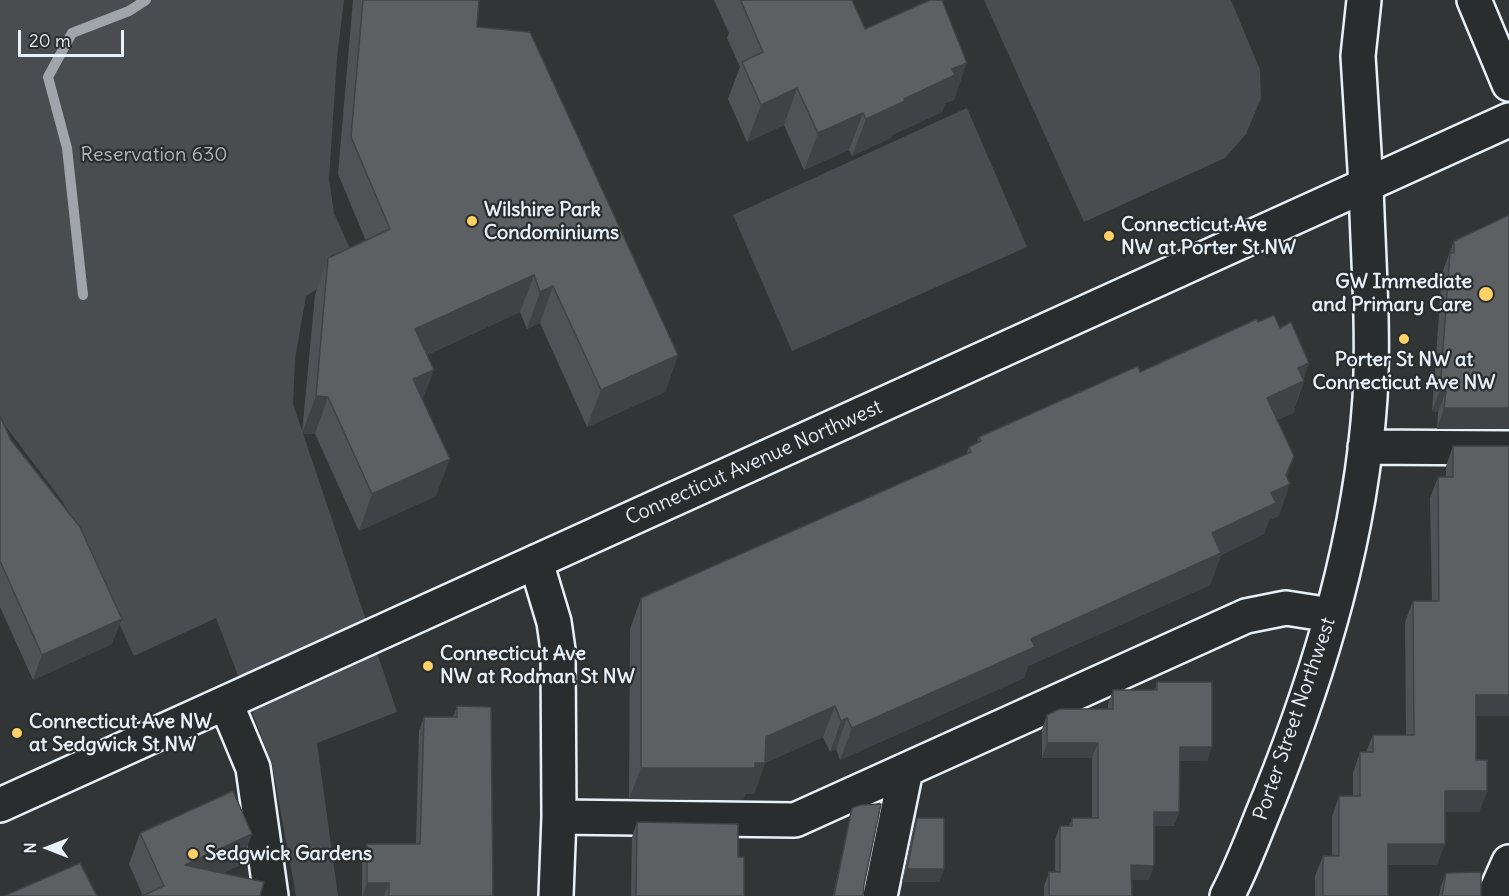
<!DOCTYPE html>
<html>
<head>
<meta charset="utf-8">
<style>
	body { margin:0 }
	#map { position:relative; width:1509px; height:896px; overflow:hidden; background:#323536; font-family:Delius,sans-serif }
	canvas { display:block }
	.north { position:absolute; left:18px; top:818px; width:60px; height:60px; -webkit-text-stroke:4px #2a2d2e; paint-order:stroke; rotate:270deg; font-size:16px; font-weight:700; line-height:24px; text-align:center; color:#e8f1f8 }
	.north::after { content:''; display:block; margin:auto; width:21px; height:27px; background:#e8f1f8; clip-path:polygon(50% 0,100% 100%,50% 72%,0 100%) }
	.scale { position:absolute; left:18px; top:30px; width:106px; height:27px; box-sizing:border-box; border:3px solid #e8f1f8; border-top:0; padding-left:8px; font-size:18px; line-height:21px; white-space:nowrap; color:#e8f1f8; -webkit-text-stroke:4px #2a2d2e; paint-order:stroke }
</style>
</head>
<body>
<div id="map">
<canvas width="1509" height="896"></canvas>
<div class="north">N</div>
<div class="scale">20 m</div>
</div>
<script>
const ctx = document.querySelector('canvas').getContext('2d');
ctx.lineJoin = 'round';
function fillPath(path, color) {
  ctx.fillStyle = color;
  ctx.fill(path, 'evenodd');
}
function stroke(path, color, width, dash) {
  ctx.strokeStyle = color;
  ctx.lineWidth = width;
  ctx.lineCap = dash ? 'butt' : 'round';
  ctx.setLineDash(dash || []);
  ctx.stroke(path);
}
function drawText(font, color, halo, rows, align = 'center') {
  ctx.font = font + ' Delius,sans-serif';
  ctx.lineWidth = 4.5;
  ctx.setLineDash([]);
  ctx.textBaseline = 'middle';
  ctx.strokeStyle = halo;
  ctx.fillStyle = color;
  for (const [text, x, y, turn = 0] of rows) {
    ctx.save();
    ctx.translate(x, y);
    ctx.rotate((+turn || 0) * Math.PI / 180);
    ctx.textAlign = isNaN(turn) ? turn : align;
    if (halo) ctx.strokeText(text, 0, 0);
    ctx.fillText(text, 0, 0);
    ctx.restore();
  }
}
fillPath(new Path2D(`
	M0,0H344L337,58L329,179L334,213L357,264L306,296L295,359L293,404L397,712L317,743L338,896H296L272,764L216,618L134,656L63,502L0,419Z
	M984,0H1231L1260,70L1261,98L1246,134L1225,158L1084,222Z
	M967,108L1027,247L792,351L733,215Z`), '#494d4f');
stroke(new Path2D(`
	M83,295L67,148L48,77L72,33L129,11L146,0`), '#9fa5aa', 10);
const minor = new Path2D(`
	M1474,0L1509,84
	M1365,447L1509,448
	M536,562L554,622L558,650L559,817L556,896
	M226,703L253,768L271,896
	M559,817L795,820L1246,616L1286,608L1331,615
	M880,896L906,770
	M1227,896C1244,864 1256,829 1270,796C1321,669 1361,535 1370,398C1374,327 1368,256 1366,185
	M1494,896L1509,862`);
const major = new Path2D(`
	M1364,0L1358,56L1366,185
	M0,805L1509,120`);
stroke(minor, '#e8f1f8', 38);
stroke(major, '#e8f1f8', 38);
stroke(minor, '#2a2d2e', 33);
stroke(major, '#2a2d2e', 33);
fillPath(new Path2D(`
	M353,0H479L477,27L678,355L665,392L587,427L540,323L527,329L520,312L427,355L423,399L436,496L359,531L315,434L302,433L315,295L328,258L366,241L338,174Z
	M714,0H852L865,29L954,100L945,103L942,112L892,135L891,138L852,156L849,150L804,170L784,125L747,142L728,99L740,67L727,38L729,33Z
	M1509,215V429H1437L1438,412L1432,411L1442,273L1454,241Z
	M1258,322L1304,381L1293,413L1277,420L1294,456L1287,476L1279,516L1269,520L1264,534L1221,555L1210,585L1028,666L1024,678L840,760L836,749L830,752L823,737L765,763L754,794H745L743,800L629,799L630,629L641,598L966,454L969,447L977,443L979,437L1140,372Z
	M0,416L112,644L33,680L0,607Z
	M1453,446L1509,716H1476V760L1487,791L1479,812H1445L1437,865H1388V896H1315V876L1323,856H1332V817L1339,796H1353V773L1360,752H1366L1373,735H1406L1405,622L1413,601H1432L1430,498L1438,477H1446V466Z
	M1157,682L1212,747L1207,761H1180L1179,812L1174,826H1154L1149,880H1131L1132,896H1044V886L1049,872H1055V840L1060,826H1069L1072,818H1092V758H1042V729L1047,715L1108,709V704L1113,690H1155Z
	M457,706L493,896H362V858L367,844H416L419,731L424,717H453Z
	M852,808L864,885L863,896H833L850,816Z
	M917,818L944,869L939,882H902L913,830Z
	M637,822L738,857L744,896H631L632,837Z
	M140,833L241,865L143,896L129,864Z
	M1446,873L1481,896H1439L1441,886Z`), '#4f5355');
fillPath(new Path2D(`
	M967,63L954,100L945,103L942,112L892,135L891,138L852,156L866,119L904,99L952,69Z
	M797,88L784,125L747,142L761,105Z
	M863,113L849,150L804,170L818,133Z
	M534,275L520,312L402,366L415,329Z
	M553,286L540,323L527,329L540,292Z
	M678,355L665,392L587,427L601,390Z
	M1309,363L1293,413L1256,429L1267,398L1298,368Z
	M434,370L420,407L413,379Z
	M1440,390L1446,391L1438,412L1432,411Z
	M316,396L328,397L315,434L302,433Z
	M1444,408H1509V429H1437Z
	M1294,456L1282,488L1290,484L1279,516L1269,520L1264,534L1221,555L1210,585L1028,666L1024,678L840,760L852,728L1031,639L1212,533L1271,493Z
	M450,459L436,496L359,531L372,494Z
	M122,619L112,644L33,680L42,655Z
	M1476,695H1509V716H1468Z
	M835,706L823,737L765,763L754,794H745L743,800L629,799L641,768L766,737Z
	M847,718L836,749L830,752L841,721Z
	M1047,743H1098L1092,758H1042Z
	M1180,747H1212L1207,761H1175Z
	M1445,791H1487L1479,812H1437Z
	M1154,812H1179L1174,826H1149Z
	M252,834L241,865L174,896L185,865Z
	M1388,844H1445L1437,865H1380Z
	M1131,865L1154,866L1149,880H1126Z
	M907,869H944L939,882H902Z
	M367,883H389L384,896H363Z`), '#404345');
const building = new Path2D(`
	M363,0H479L477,27L530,32L678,355L601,390L553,286L540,292L534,275L415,329L434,370L413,379L450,459L372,494L328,397L316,396L328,258L390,229L351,137Z
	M743,0H852L865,29L930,0H942L967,63L952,69L955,75L904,99L905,101L866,119L863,113L818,133L797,88L761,105L742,62L763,52L741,1Z
	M1509,215V408H1444L1446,391L1440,390L1450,253H1454V241Z
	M1274,315L1280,328L1291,322L1309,363L1298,368L1304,381L1267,398L1294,456L1286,475L1290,484L1271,493L1276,503L1212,533L1221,553L1031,639L1035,647L852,728L847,718L841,721L835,706L766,737L765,763H755V768H641V598L971,452L969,447L981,441L979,437L1138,366L1140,372L1257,319L1258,322Z
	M0,416L11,440L80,527L122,619L42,655L0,561Z
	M1453,446H1509V695H1476V760H1487V791H1445V844H1388V896H1323V856H1339V796H1360V752H1373V735H1414L1413,601H1439L1438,477H1453Z
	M1157,682H1212V747H1180L1179,812H1154V866L1131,865L1132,896H1049V872H1060V826H1072V818H1098V743H1047V715L1060,709H1113V690H1157Z
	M457,706L491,707L493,896H389V883H367V844H420L424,717H457Z
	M233,791L252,834L185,865L264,882L260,896H142L164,886L140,833Z
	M881,804L864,885L863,896H834L852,808L861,805Z
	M917,818H944V869H907Z
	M637,822L738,824V857H744V896H636Z
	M80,863L97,896H4Z
	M1481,872V896H1442L1446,873Z`);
fillPath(building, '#5c6063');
stroke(building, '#404345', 1.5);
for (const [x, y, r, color] of [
	[472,221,6,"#ffd166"],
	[1109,236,6,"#ffd166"],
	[1486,294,8,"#ffd166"],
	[1404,339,6,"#ffd166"],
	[428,666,6,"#ffd166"],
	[17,733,6,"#ffd166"],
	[193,854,6,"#ffd166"]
]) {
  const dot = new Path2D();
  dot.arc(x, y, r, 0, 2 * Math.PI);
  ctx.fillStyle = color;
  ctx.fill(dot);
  stroke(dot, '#2a2d2e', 2);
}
drawText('20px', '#b0b8bd', '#2a2d2e', [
	["Reservation 630",154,155]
]);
drawText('bold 20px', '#e8f1f8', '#2a2d2e', [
	["Wilshire Park",484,210],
	["Condominiums",484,233],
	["Connecticut Ave",1121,225],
	["NW at Porter St NW",1121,248],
	["GW Immediate",1472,282,"right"],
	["and Primary Care",1472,305,"right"],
	["Porter St NW at",1404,360,"center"],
	["Connecticut Ave NW",1404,383,"center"],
	["Connecticut Ave",440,654],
	["NW at Rodman St NW",440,677],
	["Connecticut Ave NW",29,722],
	["at Sedgwick St NW",29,745],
	["Sedgwick Gardens",205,854]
], 'left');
drawText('20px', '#e8f1f8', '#2a2d2e', [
	["Connecticut Avenue Northwest",754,463,-24],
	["Porter Street Northwest",1295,719,-71]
]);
</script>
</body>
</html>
